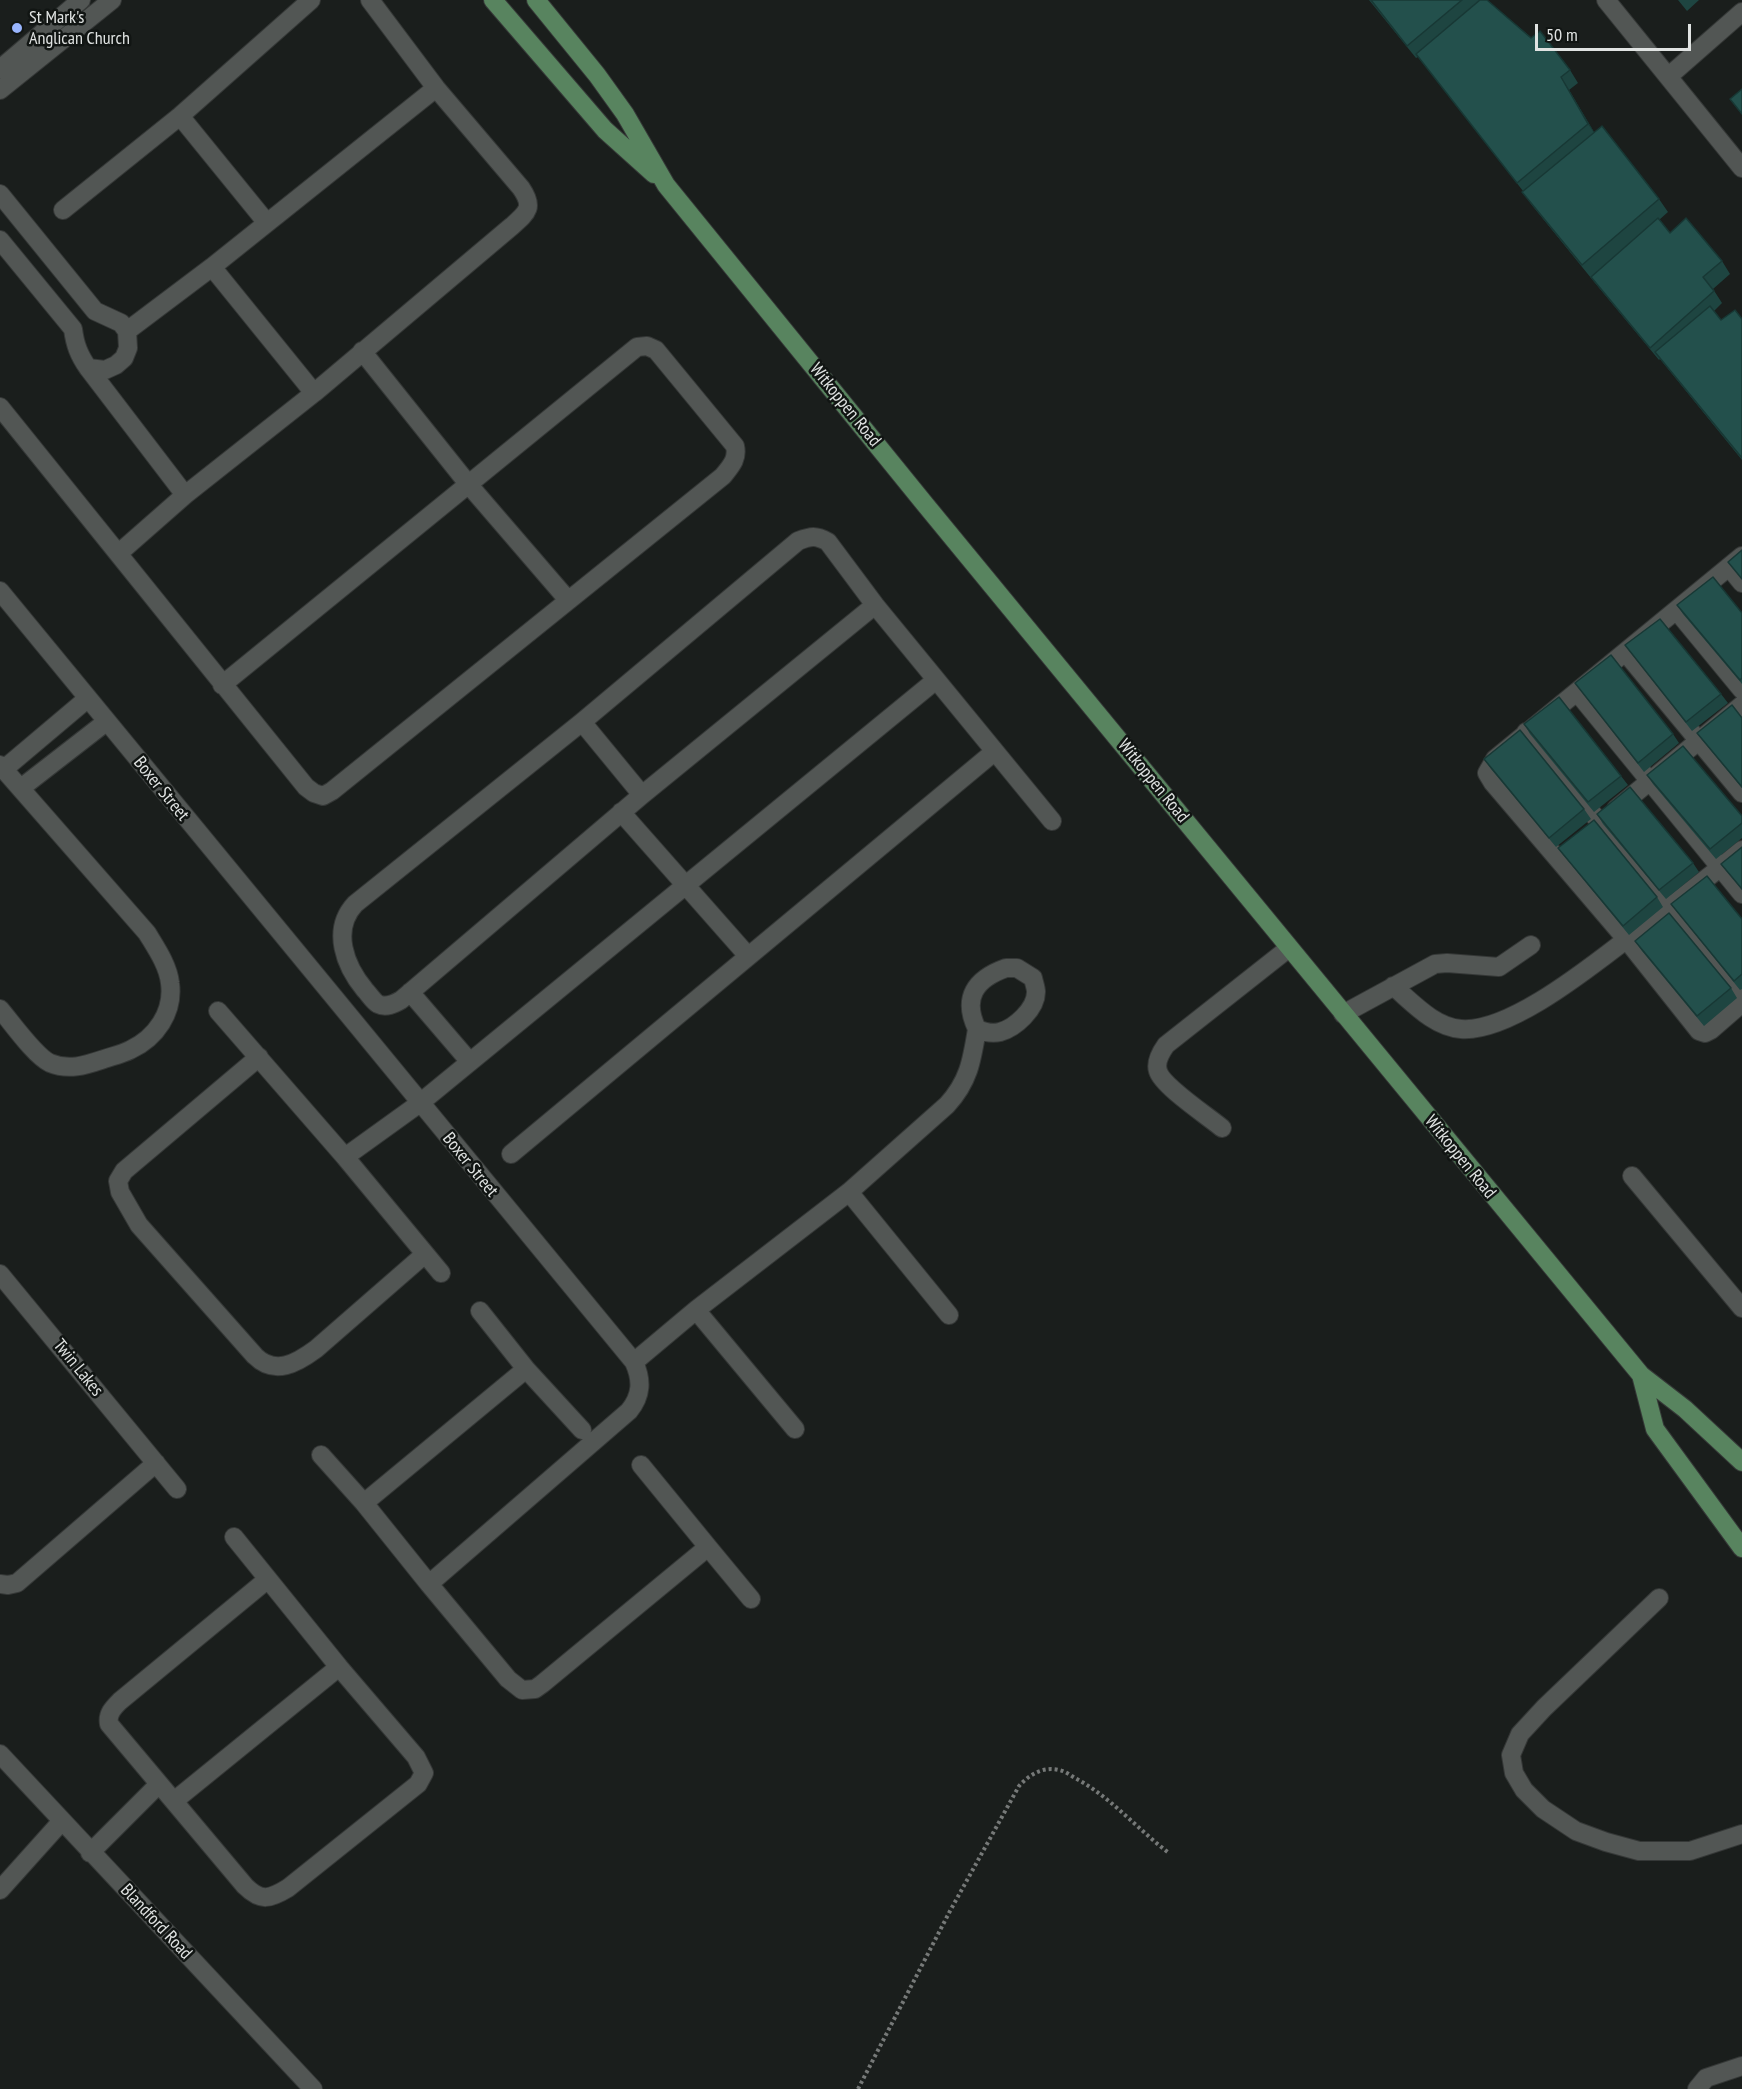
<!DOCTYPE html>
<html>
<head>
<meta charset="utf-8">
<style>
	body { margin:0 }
	#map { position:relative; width:1742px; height:2089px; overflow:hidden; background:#1a1e1c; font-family:"PT Sans Narrow",sans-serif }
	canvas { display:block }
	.scale { position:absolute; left:1535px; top:24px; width:156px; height:27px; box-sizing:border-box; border:3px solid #e0e3e2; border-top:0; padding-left:8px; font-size:18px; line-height:21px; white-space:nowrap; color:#e0e3e2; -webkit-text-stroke:4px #111513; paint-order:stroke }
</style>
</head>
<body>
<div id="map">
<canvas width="1742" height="2089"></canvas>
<div class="scale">50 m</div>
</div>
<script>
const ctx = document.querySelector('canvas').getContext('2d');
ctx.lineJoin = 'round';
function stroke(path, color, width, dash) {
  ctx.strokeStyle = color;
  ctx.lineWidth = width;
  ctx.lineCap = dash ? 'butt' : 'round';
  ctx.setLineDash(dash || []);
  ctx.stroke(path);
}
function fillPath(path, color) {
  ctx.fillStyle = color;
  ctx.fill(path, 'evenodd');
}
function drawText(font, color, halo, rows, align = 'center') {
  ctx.font = font + ' "PT Sans Narrow",sans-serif';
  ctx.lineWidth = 5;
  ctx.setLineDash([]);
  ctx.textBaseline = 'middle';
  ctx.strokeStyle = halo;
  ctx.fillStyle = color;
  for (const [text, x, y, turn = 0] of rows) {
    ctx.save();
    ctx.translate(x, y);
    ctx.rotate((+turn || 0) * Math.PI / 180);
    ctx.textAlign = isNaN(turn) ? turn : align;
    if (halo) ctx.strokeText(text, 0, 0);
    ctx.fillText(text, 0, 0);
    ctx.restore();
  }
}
const minor = new Path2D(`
	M1606,0L1742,168
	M0,69L81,0
	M1669,76L1742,12
	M0,90L112,0
	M180,116L267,223
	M0,194L95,311L121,323L127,331L128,348L124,358L116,365L105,370L88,368C79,355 75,345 73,329L0,240
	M63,210L180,116L311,0
	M212,267L314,393
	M127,331L212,267L436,88
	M362,351L469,485L568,600
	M88,368L185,495
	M0,407L306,787L314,793L323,796L332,791L723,476C731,466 738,459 735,446L656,350L647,346L637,347L222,685
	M119,553L185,495L314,393L512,226C528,212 534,207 521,188L436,88L370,0
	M1742,556L1495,759L1487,773L1493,783L1626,939L1699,1031L1705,1033L1711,1030L1742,1003
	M1729,567L1742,583
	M0,591L634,1362C642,1380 642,1395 629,1411L429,1584L364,1503L321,1455
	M875,605L642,795L401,1000C394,1004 386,1008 378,1004C373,1001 369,994 365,990C345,966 331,930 355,904L582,722L798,541C811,536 816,535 828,542L875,605L1052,821
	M1677,611L1742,690
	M1626,653L1742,793
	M1577,692L1742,894
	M582,722L642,795
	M1526,732L1742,997
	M0,765L147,933C156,948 168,965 170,983C174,1012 156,1038 130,1050C122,1054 113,1056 104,1059C86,1065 69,1071 50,1063C35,1056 12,1023 0,1009
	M4,769L87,699
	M21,788L106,722
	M1616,809L1742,705
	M621,812L748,956
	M1006,968H1017L1033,978C1034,983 1036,988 1036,992C1036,1009 1015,1028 1000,1032C992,1034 984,1032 977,1029C962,998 975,979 1006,968Z
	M1393,986C1413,1003 1434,1027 1461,1029C1509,1033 1590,967 1627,939C1666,910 1704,881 1742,850
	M410,992L470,1062
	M218,1011L345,1157L441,1273
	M1343,1014L1435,964L1447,963L1499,967L1531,945
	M259,1057L124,1171L118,1181L120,1192L139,1225L255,1356C275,1376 297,1363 316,1349L425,1254
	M1222,1128C1209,1117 1162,1086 1158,1071C1155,1062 1161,1052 1166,1045L1289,948
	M511,1154L994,752
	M345,1157L420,1103L936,680
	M1632,1176L1742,1308
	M849,1192L949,1315
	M0,1274L177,1489
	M696,1310L795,1429
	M634,1362L696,1310L849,1192L947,1105C969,1081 972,1060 977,1029
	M526,1369L582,1430
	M641,1465L708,1547
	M364,1503L526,1369L480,1311
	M234,1537L339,1667L416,1757L424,1773L418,1784L288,1888C270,1899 261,1902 245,1886L109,1724C107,1714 113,1708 120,1701L268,1579
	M0,1584L8,1585L17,1583L156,1463
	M429,1584L508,1679L522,1690L535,1689L542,1684L708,1547L751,1599
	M1659,1598L1544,1708L1520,1734L1511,1755L1514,1773L1524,1790L1543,1809L1576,1831L1606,1842L1639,1851H1690L1742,1834
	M0,1754L313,2089
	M174,1801L339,1667
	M90,1853L159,1784
	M0,1890L61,1822
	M1697,2089L1706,2078L1742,2066`);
const major = new Path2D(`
	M493,0L605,130L654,174
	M536,0L597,75L625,114L666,185L924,503L1641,1375L1685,1409L1742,1462
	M1641,1375L1655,1429L1742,1548`);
stroke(minor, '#353837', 20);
stroke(major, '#353837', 20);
stroke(new Path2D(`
	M858,2089L950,1911L1019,1786C1029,1775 1043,1766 1059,1770C1065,1771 1070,1775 1075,1778C1111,1797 1137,1829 1169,1853`), '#767978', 4, [3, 3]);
stroke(minor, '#525654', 18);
stroke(major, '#58845f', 18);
fillPath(new Path2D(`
	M1369,0H1487L1570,70L1578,83L1569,90L1594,132L1659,199L1668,212L1659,220L1670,233L1722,261L1730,274L1713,289L1722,303L1714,311L1721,320L1742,319V460L1660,359L1659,360L1600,289L1591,278L1531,204L1523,191L1418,57L1416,58Z
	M1678,0H1699L1687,11Z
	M1677,605L1742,613V684L1683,614Z
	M1625,645L1721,694L1728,703L1692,731Z
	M1575,683L1673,734L1679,743L1644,772Z
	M1742,718V788L1704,742L1697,733Z
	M1524,724L1621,776L1628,785L1594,812L1530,734Z
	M1484,759L1584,809L1591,819L1556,847L1491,769Z
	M1647,775L1742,816V838L1716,859L1653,784Z
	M1597,814L1693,863L1699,872L1666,899L1603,824Z
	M1742,847V890L1721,864Z
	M1558,848L1657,897L1663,907L1629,935L1565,857Z
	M1671,904L1742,919V989L1740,990Z
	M1635,941L1731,988L1737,998L1704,1026L1642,951Z`), '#1e4541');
fillPath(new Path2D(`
	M1561,77L1569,90L1597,137L1588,124Z`), '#183835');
const building = new Path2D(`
	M1371,0H1462L1407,46Z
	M1480,0H1487L1531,38L1540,31L1570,70L1561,77L1588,124L1517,183L1416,54Z
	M1742,89V114L1730,99Z
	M1602,126L1659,199L1582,265L1522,192Z
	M1658,218L1670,233L1686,218L1722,261L1703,277L1714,291L1650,348L1591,277Z
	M1710,306L1721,320L1735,310L1742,319V458L1655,352Z
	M1742,550V579L1728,562Z
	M1713,577L1742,613V678L1740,680L1677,605Z
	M1660,619L1721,694L1686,722L1625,645Z
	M1611,655L1673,734L1638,763L1575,683Z
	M1559,697L1621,776L1588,802L1524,724Z
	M1732,705L1742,718V787L1697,733Z
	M1520,730L1584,809L1549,838L1484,759Z
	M1683,746L1742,816V823L1710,849L1647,775Z
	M1630,787L1693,863L1659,890L1597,814Z
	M1594,820L1657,897L1623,926L1558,848Z
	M1742,847V889L1721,864Z
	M1707,876L1742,919V974L1734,981L1671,904Z
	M1669,913L1731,988L1697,1016L1635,941Z`);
fillPath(building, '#23504c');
stroke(building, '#183835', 1.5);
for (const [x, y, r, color] of [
	[17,28,6,"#99b5fd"]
]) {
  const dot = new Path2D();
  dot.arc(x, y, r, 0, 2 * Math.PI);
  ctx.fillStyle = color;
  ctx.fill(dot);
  stroke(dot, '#111513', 2);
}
drawText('18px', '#e0e3e2', '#111513', [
	["St Mark's",29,18],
	["Anglican Church",29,39]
], 'left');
drawText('18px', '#e0e3e2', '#111513', [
	["Witkoppen Road",845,405,51],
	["Witkoppen Road",1153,781,51],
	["Boxer Street",161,789,51],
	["Witkoppen Road",1460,1157,51],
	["Boxer Street",470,1165,51],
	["Twin Lakes",78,1368,51],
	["Blandford Road",156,1922,47]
]);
</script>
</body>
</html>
